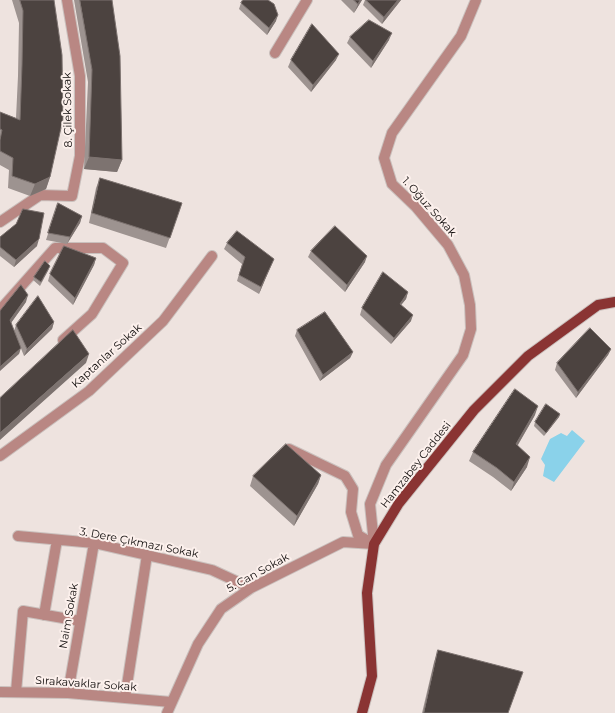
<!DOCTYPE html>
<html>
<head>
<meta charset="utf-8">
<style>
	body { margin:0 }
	canvas { display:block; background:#eee3df }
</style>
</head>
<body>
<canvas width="615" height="713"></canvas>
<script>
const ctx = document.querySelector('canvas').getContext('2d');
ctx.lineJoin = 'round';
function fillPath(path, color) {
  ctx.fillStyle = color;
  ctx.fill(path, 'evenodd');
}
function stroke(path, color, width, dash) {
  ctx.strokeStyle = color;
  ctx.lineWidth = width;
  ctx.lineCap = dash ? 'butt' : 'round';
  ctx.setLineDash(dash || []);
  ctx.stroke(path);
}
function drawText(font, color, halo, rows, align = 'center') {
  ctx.font = font + ' Montserrat,sans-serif';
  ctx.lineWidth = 4;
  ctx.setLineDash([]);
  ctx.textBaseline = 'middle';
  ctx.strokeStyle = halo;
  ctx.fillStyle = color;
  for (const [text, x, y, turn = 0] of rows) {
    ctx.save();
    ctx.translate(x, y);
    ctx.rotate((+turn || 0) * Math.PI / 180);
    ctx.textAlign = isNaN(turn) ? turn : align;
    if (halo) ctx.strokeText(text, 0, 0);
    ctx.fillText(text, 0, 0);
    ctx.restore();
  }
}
fillPath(new Path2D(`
	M572,430L585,441L554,482L543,476L545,465L541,459L550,439L561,433L567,436Z`), '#8ad2ea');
const minor = new Path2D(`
	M275,53L307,0
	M0,222L40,195L72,196L80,156V76L67,0
	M0,310L55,248H103L123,263L92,314L63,340
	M289,449L345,476L353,489L351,512L358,535L370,542
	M0,456L89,391L163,321L212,256
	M18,536L94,543L212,570L251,588
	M374,544L370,504L386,465L463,355L471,329L470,305L464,275L448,245L416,207L392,184L384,158L392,133L461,36L476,0
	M44,615L57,540
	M0,692L68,693L171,702
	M16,692L23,611L80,621
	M68,693L94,543
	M125,698L147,555
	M167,713L198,644L221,609L251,588L343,542L374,544`);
const major = new Path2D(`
	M362,713L372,676L367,593L374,544L399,503L474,410L528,356L598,305L615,302`);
stroke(minor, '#cac0bd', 12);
stroke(major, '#cac0bd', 12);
stroke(minor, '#b98783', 10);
stroke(major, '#8a3433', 10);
fillPath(new Path2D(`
	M12,0H54L50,177L46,189L30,196L8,188L9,170L0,165V112L16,118L18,76L19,23Z
	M74,0H112L122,160L117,172L84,169L88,82Z
	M341,0H362L354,13Z
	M365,0H401L382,24L363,5Z
	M241,3L276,21L267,35L239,9Z
	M350,37L389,40L371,68L347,43Z
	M291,60H336L311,92L288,67Z
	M100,178L182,203L166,248L89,223L96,188Z
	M58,203L82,216L80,223L67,244L46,240Z
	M16,224L37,246L14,267L0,256V237Z
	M227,243L274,259L259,294L237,281L242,264L224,249Z
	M311,251L365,262L345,292L308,257Z
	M96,258L94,265L73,305L48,281L50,274Z
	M49,269L40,286L33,280L34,277Z
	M408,292L406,299L401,305L411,321L391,344L360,315L362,308Z
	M26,302L11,323L14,331L16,325L54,322L52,329L24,356L20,346L19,354L0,311Z
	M297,330L353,352L350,358L320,381L295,336Z
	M611,349L608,355L576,398L555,370L557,363Z
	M560,414L559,417L544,436L534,426L535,422Z
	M535,415L518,445L527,467L511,491L493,477L469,461L473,452Z
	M321,475L318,484L294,526L250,486L253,476Z
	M438,650L508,713H422L434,662Z`), '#9d9390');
fillPath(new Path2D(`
	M360,0H362L354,13L358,4Z
	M398,0H401L382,24L384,17Z
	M278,15L276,21L267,35L269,28Z
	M392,33L389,40L371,68L373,61Z
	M339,54L336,60L311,92L313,85Z
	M89,157L122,160L117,172L84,169Z
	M50,177L46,189L30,196L35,184Z
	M82,216L80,223L67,244L70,237Z
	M39,239L37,246L14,267L16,260Z
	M367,256L365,262L345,292L347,285Z
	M96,258L94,265L73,305L75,298Z
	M274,259L271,265L259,294L261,287Z
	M408,292L406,299L397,310L400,304Z
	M28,295L26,302L8,327L10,320Z
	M413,315L411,321L391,344L394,338Z
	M54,322L52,329L24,356L27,349Z
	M21,348L19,354L0,371V367Z
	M611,349L608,355L576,398L578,392Z
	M353,352L350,358L320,381L323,375Z
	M89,354L86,363L0,440V433Z
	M538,406L535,415L513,453L516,444Z
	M560,414L559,417L544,436L546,433Z
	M530,457L527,467L511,491L514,482Z
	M321,475L318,484L294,526L297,516Z`), '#7d7370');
const building = new Path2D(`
	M20,0H54L62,55L63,119L50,177L35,184L12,176L13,158L0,151V140L2,130L0,129V112L20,120L22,65L23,11Z
	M80,0H112L120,56L122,160L89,157L92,70Z
	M243,0H268L274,4L278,15L269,28L241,3Z
	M354,0H360L358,4Z
	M366,0H398L384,17Z
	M369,20L392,33L373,61L350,37Z
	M312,24L339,54L313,85L291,60Z
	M100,178L182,203L170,238L92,213Z
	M58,203L82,216L70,237L48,233Z
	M23,209L44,213L39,239L16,260L0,247V237L16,224Z
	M335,226L367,256L347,285L311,251Z
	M237,231L274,259L261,287L239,275L245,257L227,243Z
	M64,246L96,258L75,298L50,274Z
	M45,261L50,266L41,282L34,277Z
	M383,272L408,292L400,304L413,315L394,338L362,308Z
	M21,285L28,295L10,320L21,348L0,367V311Z
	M38,296L54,322L27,349L16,325Z
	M325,312L353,352L323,375L297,330Z
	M590,328L611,349L578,392L557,363Z
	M73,330L89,354L0,433V398Z
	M515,389L538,406L516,444L530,457L514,482L497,468L473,452Z
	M546,404L560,414L546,433L535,422Z
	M286,444L321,475L297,516L253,476Z
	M438,650L523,672L508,713H424Z`);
fillPath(building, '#4c4340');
stroke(building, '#7d7370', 1);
drawText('11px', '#0f0b0a', '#fcf0ec', [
	["8. Çilek Sokak",68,110,-91],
	["1. Oğuz Sokak",429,207,48],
	["Kaptanlar Sokak",107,356,-42],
	["Hamzabey Caddesi",416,465,-52],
	["3. Dere Çıkmazı Sokak",139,543,11],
	["5. Can Sokak",258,573,-29],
	["Naim Sokak",69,616,-80],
	["Sırakavaklar Sokak",86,684,4]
]);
</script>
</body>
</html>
